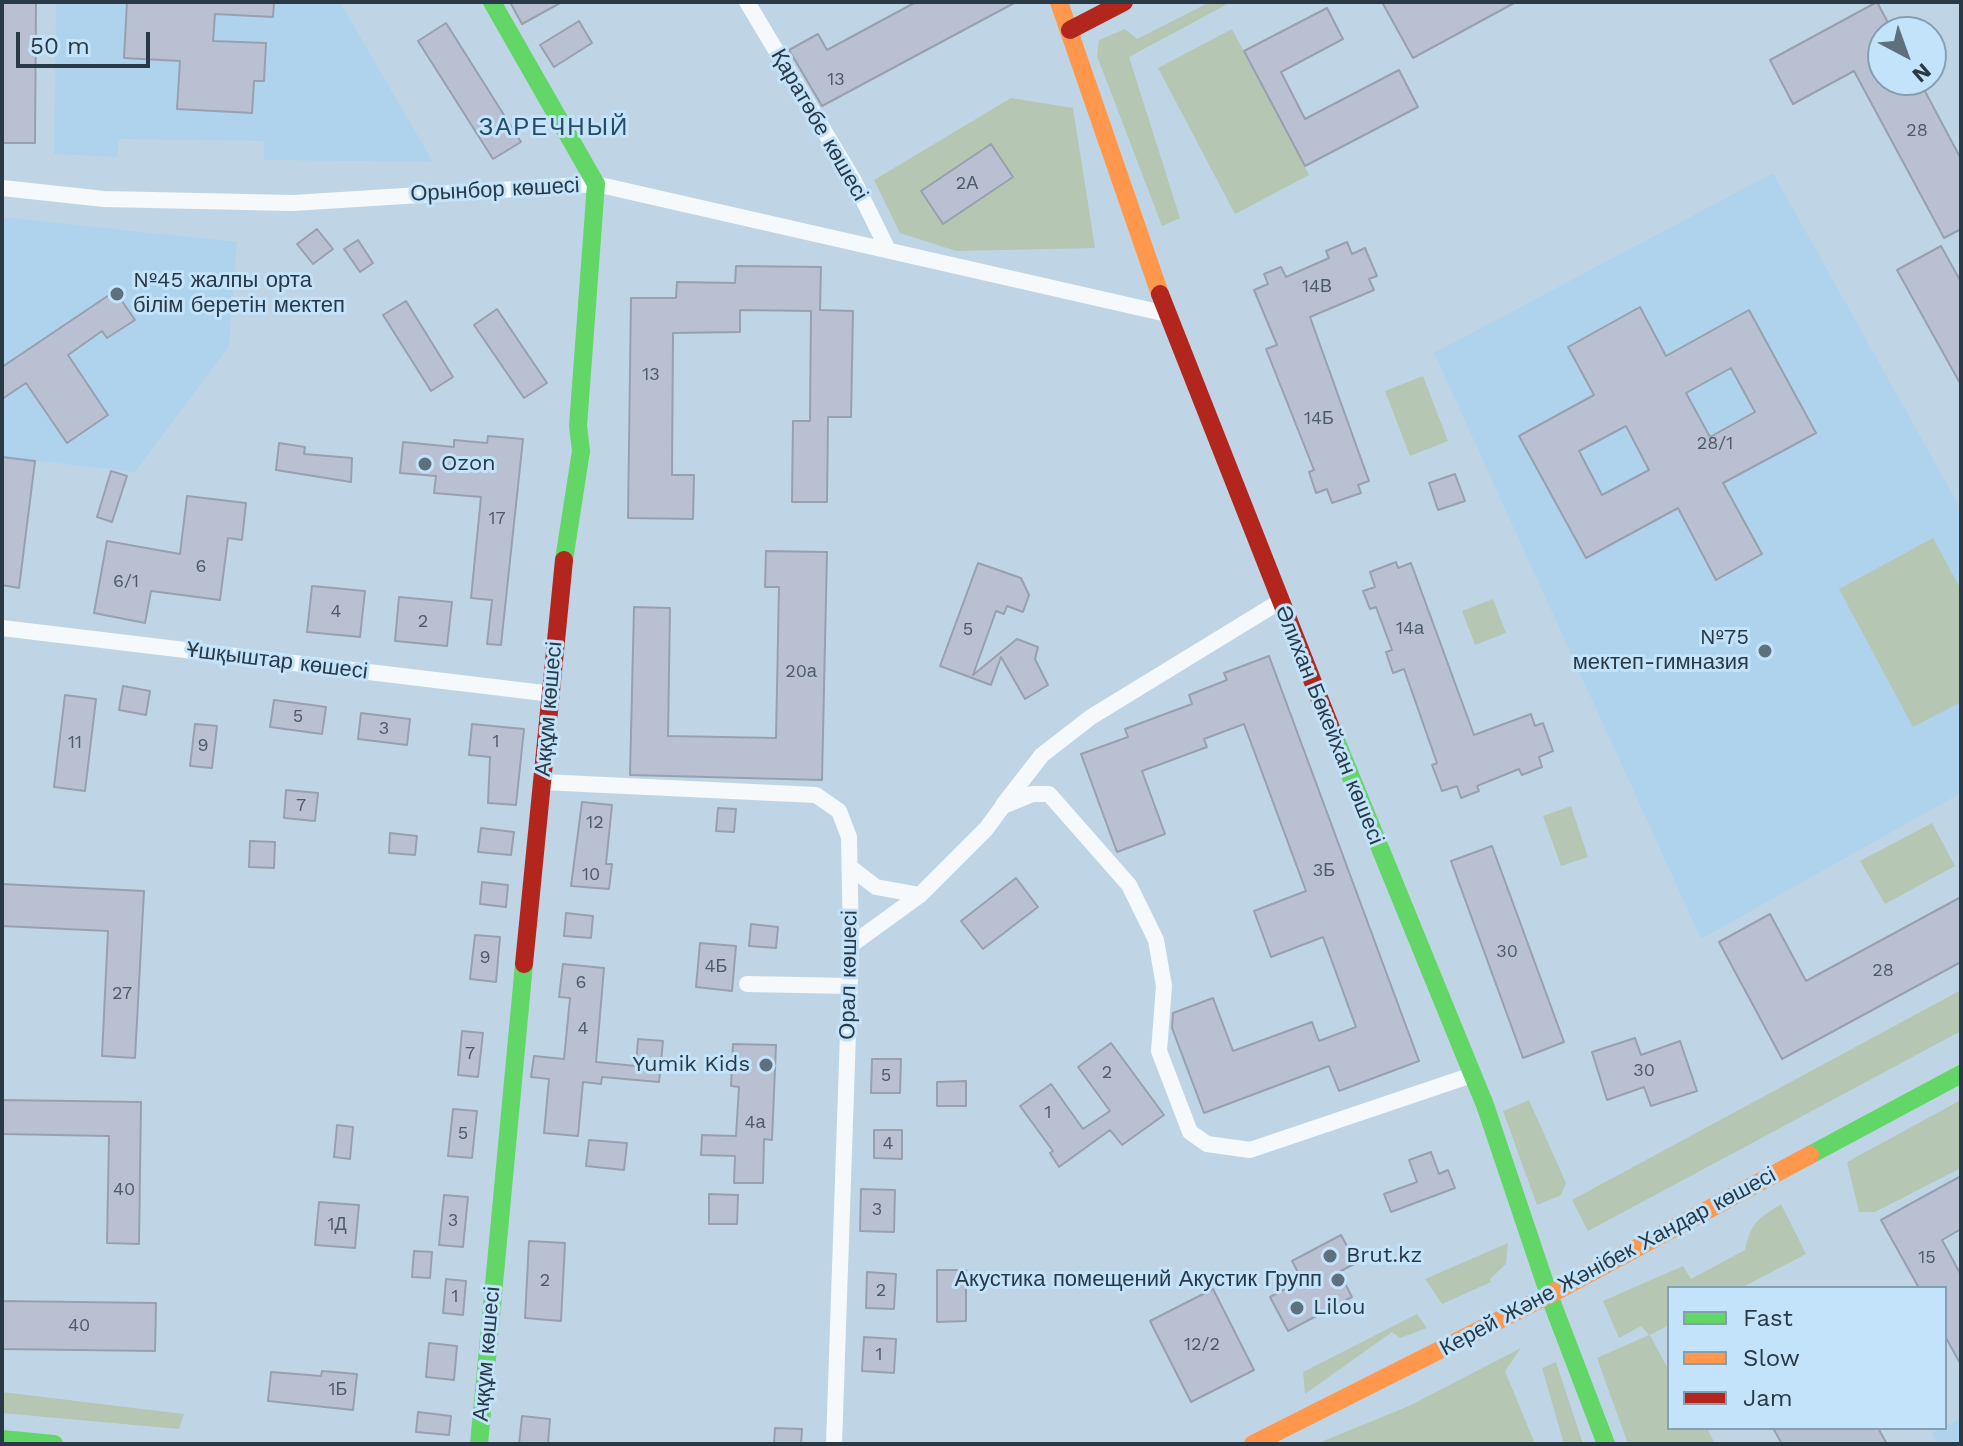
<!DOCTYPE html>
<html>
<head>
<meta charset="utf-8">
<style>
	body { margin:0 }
	#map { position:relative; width:1963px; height:1446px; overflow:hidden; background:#bfd5e5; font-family:"Work Sans",sans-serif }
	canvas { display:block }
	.frame { position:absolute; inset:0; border:4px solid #293945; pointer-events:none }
	.legend { position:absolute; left:1667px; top:1286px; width:280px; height:144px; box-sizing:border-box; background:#c3e3fb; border:2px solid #859fb2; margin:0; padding:10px 14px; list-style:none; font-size:24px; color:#293945 }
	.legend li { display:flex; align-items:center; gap:16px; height:40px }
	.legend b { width:40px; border:2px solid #859fb2 }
	.north { position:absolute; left:1867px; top:16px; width:80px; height:80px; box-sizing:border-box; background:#c3e3fb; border:2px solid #859fb2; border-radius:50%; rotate:139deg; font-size:22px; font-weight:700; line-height:32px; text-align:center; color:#293945 }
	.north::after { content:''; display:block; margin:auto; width:28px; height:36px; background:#5e707d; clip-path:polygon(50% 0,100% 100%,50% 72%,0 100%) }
	.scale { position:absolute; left:16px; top:32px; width:134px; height:36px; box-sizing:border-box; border:4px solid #293945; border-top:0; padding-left:10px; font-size:24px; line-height:28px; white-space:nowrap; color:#293945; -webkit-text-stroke:6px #c3e3fb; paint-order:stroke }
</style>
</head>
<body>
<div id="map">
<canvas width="1963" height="1446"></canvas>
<div class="frame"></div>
<ul class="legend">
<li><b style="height:10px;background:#63d668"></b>Fast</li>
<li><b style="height:10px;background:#ff974d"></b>Slow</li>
<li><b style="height:10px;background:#b3261e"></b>Jam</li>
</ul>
<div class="north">N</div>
<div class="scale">50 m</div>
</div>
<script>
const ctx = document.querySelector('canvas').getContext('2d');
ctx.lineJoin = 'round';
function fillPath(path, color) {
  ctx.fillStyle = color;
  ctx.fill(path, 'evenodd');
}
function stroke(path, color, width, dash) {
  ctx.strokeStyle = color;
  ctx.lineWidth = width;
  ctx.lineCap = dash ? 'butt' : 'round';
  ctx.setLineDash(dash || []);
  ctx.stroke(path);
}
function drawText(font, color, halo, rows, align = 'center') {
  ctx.font = font + ' "Work Sans",sans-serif';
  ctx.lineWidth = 6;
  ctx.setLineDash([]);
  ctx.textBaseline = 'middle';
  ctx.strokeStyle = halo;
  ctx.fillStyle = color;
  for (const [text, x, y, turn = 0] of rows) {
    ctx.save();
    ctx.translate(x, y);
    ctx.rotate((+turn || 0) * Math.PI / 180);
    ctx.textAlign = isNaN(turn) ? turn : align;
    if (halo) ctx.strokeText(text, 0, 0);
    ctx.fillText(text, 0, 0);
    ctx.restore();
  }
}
fillPath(new Path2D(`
	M56,2H340L433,162L264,160V141L119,139L117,157L54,154Z
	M1773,173L1961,509V793L1701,939L1434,353Z
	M2,217L237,242L229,346L135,472L2,457Z
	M1961,1418V1444H1937L1932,1433Z`), '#afd3ed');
fillPath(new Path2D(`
	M1210,2H1231L1129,57L1180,218L1162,226L1097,56L1099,40L1125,29L1137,39Z
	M1232,29L1309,175L1235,214L1158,68Z
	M1011,98L1073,108L1095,248L956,251L900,233L874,180Z
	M1423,376L1448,441L1410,456L1385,391Z
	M1933,538L1961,590V702L1913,727L1839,589Z
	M1493,599L1506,633L1475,645L1462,611Z
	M1571,806L1588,857L1561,866L1543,816Z
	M1932,823L1955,866L1885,904L1860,861Z
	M1961,990V1031L1588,1231L1572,1200Z
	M1529,1100L1566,1183L1561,1195L1537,1205L1503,1111Z
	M1961,1100V1168L1875,1212H1859L1847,1162Z
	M1781,1204L1806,1254L1741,1288H1669V1325L1650,1335L1669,1371V1428H1707L1715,1444H1628L1597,1358L1649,1335L1641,1326L1619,1338L1603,1301L1683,1266L1691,1279L1745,1250C1751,1223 1757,1219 1781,1204Z
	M1508,1243L1506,1264L1490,1279L1491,1282L1442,1304L1425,1279Z
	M1417,1314L1427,1328L1400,1338L1392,1332L1305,1394L1303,1372Z
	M1521,1348L1505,1371L1535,1444H1316L1409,1406Z
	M1556,1362L1583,1444H1564L1542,1368Z
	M2,1392L184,1414L179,1429L2,1413Z`), '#b5c6b3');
const building = new Path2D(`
	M2,2H36L35,143H2Z
	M127,2H274L273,17L215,14L213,41L266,43L264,81H254L252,113L177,109L180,61L124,58Z
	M510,2H562L522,24Z
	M916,2H1016L822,106L789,50L818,34L827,50Z
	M1382,2H1516L1413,58Z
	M1877,2L1893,32H1883V80H1919L1961,159V229L1944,238L1854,71L1793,104L1770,60Z
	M1327,8L1343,39L1281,72L1305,119L1399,70L1418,107L1305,166L1244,51Z
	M579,21L592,43L554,67L540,45Z
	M446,23L521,142L493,159L418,41Z
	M991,144L1013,177L943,224L921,191Z
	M317,229L333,249L313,264L297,244Z
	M358,240L373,263L360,272L344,249Z
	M1347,242L1352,254L1365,248L1377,276L1369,279L1374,290L1310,317L1369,481L1358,485L1361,493L1332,503L1327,489L1316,493L1309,472L1314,470L1266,349L1277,345L1254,290L1268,284L1264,274L1281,267L1286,277L1329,258L1326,251Z
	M1941,246L1961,282V385L1897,270Z
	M736,266L821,267L820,310L853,311L851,417H828L827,502H792L793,421H810L811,311L740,310V332L673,333L672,475H694L693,519L628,518L631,298H676L677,282L735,283Z
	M115,291L135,320L107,338L102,331L68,355L108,415L67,443L26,383L2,399V367Z
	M406,301L453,377L431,391L383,315Z
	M1640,307L1666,356L1749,310L1816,433L1723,483L1762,554L1716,580L1678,508L1586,558L1519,436L1594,395L1568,347ZM1731,368L1755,412L1710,437L1686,393ZM1626,426L1649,470L1602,495L1579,451Z
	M497,309L547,383L524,398L474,325Z
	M488,436L523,439L501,645L487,644L492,600L471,598L481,497L434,493L436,476L400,473L403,442L454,447V440L487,443Z
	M279,443L305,447L304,454L352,458L351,482L276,470Z
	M2,457L35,461L19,588L2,585Z
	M111,471L127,476L112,522L97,517Z
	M1455,474L1465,501L1438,510L1429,483Z
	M187,496L246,503L242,540L228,538L220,600L151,591L145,623L94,613L107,541L180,554Z
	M766,551L827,552L822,780L630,775L634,607L670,608L668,736L776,738L779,587H765Z
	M1396,562L1398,568L1411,563L1474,735L1531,714L1535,726L1543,723L1553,751L1539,757L1542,767L1522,775L1519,769L1477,786L1479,791L1461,798L1457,786L1442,791L1432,765L1437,763L1404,669L1393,673L1386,652L1392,650L1376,607L1370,609L1363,591L1375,587L1370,572Z
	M978,563L1021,578L1029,595L1023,612L1007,606L1004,614L996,611L973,675L1017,639L1038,647L1035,659L1048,685L1025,699L1001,657L991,685L940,666Z
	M312,586L365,591L360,637L307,632Z
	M399,597L452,602L447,646L395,641Z
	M1269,656L1419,1061L1339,1091L1329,1066L1204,1113L1172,1028L1173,1013L1213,998L1233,1051L1312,1022L1319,1041L1356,1027L1323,937L1271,957L1254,911L1306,891L1244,724L1204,739L1207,747L1142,771L1165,834L1117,852L1081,754L1128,737L1125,729L1192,704L1189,695L1227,680L1224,673Z
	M123,686L150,691L146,715L119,710Z
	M65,695L96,699L85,791L54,787Z
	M274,700L326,707L322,734L270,727Z
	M361,713L410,719L407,745L358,739Z
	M195,724L217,726L212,768L190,766Z
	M472,724L524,729L516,805L488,803L490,757L469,755Z
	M286,790L318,793L315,821L284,818Z
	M582,802L612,805L606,864H612L609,889L571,886Z
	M718,808L736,809L734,832L716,831Z
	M481,828L514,832L511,855L478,852Z
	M390,833L417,836L415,855L389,853Z
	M250,841L275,842L274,868L249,867Z
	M1492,846L1564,1042L1523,1058L1451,861Z
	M1016,878L1038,907L983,949L961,921Z
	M482,882L508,885L506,907L480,904Z
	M2,884L144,891L135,1058L102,1056L108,931L2,926Z
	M1961,897V962L1782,1059L1719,942L1770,914L1806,981Z
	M566,913L593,916L591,938L564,936Z
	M751,924L778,927L776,948L749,946Z
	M475,935L500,937L496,982L470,979Z
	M700,943L736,946L732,991L696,987Z
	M563,964L604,968L596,1062L636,1066L638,1039L663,1041L659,1082L602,1077L601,1084L583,1082L578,1136L544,1133L549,1079L531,1077L534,1056L564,1059L570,998L559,997Z
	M462,1031L483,1033L478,1077L458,1075Z
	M1635,1038L1641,1055L1680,1041L1697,1091L1651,1106L1644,1087L1607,1100L1592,1052Z
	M1111,1043L1164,1115L1122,1145L1110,1130L1059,1167L1050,1153L1053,1151L1020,1106L1051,1084L1083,1129L1110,1111L1078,1067Z
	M733,1044L776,1045L772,1140L764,1139L763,1183H734L735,1156L701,1155L702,1135L736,1136L739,1087L731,1086Z
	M872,1059H901L900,1093H871Z
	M966,1081V1106H937V1082Z
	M2,1100L141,1102L139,1244L107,1243L109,1136L2,1134Z
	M453,1109L477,1111L472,1158L448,1156Z
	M337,1125L353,1127L350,1159L334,1157Z
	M874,1130H902V1159L874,1158Z
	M589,1140L627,1143L624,1170L586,1166Z
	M1431,1152L1439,1174L1448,1170L1455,1188L1391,1212L1384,1194L1417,1182L1409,1160Z
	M1961,1176V1229L1942,1240L1961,1275V1365L1945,1336V1288H1919L1881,1220Z
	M861,1189L895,1190L894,1232L860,1231Z
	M709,1194L738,1195L737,1224H709Z
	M444,1195L468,1197L463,1247L439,1245Z
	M319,1202L359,1205L355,1248L315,1245Z
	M1341,1235L1356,1263L1339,1272L1352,1297L1288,1331L1270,1297L1302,1280L1292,1261Z
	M529,1241L565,1243L561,1321L525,1318Z
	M414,1251L432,1252L430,1278L412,1277Z
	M937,1270H966V1321L937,1322Z
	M867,1272L896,1274L894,1309L866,1308Z
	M446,1279L466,1281L463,1315L443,1313Z
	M1213,1289L1254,1370L1191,1402L1150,1321Z
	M2,1301L156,1303L155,1351L2,1349Z
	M864,1337L896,1339L894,1373L862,1371Z
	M429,1343L457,1346L454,1380L426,1377Z
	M322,1371L357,1374L353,1410L268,1401L271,1372L321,1376Z
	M418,1412L451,1416L449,1435L416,1432Z
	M522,1416L550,1419L548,1444H519Z
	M775,1428L802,1429L801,1444H774Z
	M1773,1428H1878L1887,1444H1782Z`);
fillPath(building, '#b9c0d1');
stroke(building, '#98a0af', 2);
stroke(new Path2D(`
	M747,2L854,181L888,250
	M2,188L104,199L293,203L596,184L1167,314
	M2,628L552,694
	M542,782L816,795L839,811L849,837L851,945L834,1444
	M1003,805L1042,755L1091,717L1279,602
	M850,867L876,887L920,895
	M851,945L920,895L986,829L1003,806L1032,794H1049L1129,885L1156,940L1164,986L1159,1051L1190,1132L1207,1144L1250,1150L1472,1075
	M747,984L850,986`), '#f5f9fb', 16);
stroke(new Path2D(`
	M492,2L596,184L578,426L581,451L564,560
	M1333,733L1485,1105L1549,1295L1606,1444
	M1810,1155L1961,1074
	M2,1439L54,1444
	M479,1444L524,964`), '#63d668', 18);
stroke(new Path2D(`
	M1059,2L1160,294
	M1253,1444L1549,1295L1810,1155`), '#ff974d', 18);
stroke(new Path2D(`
	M1070,30L1124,2
	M1160,294L1333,733
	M524,964L564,560`), '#b3261e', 18);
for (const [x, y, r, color] of [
	[117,294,8,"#5e707d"],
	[425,464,8,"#5e707d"],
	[1765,651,8,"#5e707d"],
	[766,1065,8,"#5e707d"],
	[1330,1256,8,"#5e707d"],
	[1338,1280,8,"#5e707d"],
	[1297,1308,8,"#5e707d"]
]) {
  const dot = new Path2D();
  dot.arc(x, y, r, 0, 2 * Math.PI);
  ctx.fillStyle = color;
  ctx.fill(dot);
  stroke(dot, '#c3e3fb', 3);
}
drawText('18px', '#4d5b68', null, [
	["13",836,80],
	["28",1917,131],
	["2А",967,184],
	["14В",1317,287],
	["13",651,375],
	["14Б",1319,419],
	["28/1",1715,444],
	["17",497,519],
	["6",201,567],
	["6/1",126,582],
	["4",336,612],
	["2",423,622],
	["14а",1410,629],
	["5",968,630],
	["20а",801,672],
	["5",298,717],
	["3",384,729],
	["1",496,742],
	["11",75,743],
	["9",203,746],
	["7",301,806],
	["12",595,823],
	["3Б",1324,871],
	["10",591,875],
	["30",1507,952],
	["9",485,958],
	["4Б",716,967],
	["28",1883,971],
	["6",581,983],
	["27",122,994],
	["4",583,1029],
	["7",470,1054],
	["30",1644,1071],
	["2",1107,1073],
	["5",886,1076],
	["1",1048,1113],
	["4а",755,1123],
	["5",463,1134],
	["4",888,1144],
	["40",124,1190],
	["3",877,1210],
	["3",453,1221],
	["1Д",337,1225],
	["15",1927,1258],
	["2",545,1281],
	["2",881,1291],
	["1",455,1297],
	["40",79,1326],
	["12/2",1202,1345],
	["1",879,1355],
	["1Б",338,1390]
]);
drawText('22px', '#293945', '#c3e3fb', [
	["Қаратөбе көшесі",819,125,60],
	["Орынбор көшесі",495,190,-3],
	["Ұшқыштар көшесі",277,661,7],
	["Аққұм көшесі",549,709,-85],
	["Әлихан Бөкейхан көшесі",1329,725,68],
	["Орал көшесі",849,975,-89],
	["Керей Және Жәнібек Хандар көшесі",1608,1262,-28],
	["Аққұм көшесі",487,1354,-85]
]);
drawText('22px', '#293945', '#c3e3fb', [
	["№45 жалпы орта",133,281],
	["білім беретін мектеп",133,306],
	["Ozon",441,464],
	["№75",1749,638,"right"],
	["мектеп-гимназия",1749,663,"right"],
	["Yumik Kids",750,1065,"right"],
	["Brut.kz",1346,1256],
	["Акустика помещений Акустик Групп",1322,1280,"right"],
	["Lilou",1313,1308]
], 'left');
ctx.letterSpacing = '2px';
drawText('24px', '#264b63', '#c3e3fb', [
	["ЗАРЕЧНЫЙ",554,128]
]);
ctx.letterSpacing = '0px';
</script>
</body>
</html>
